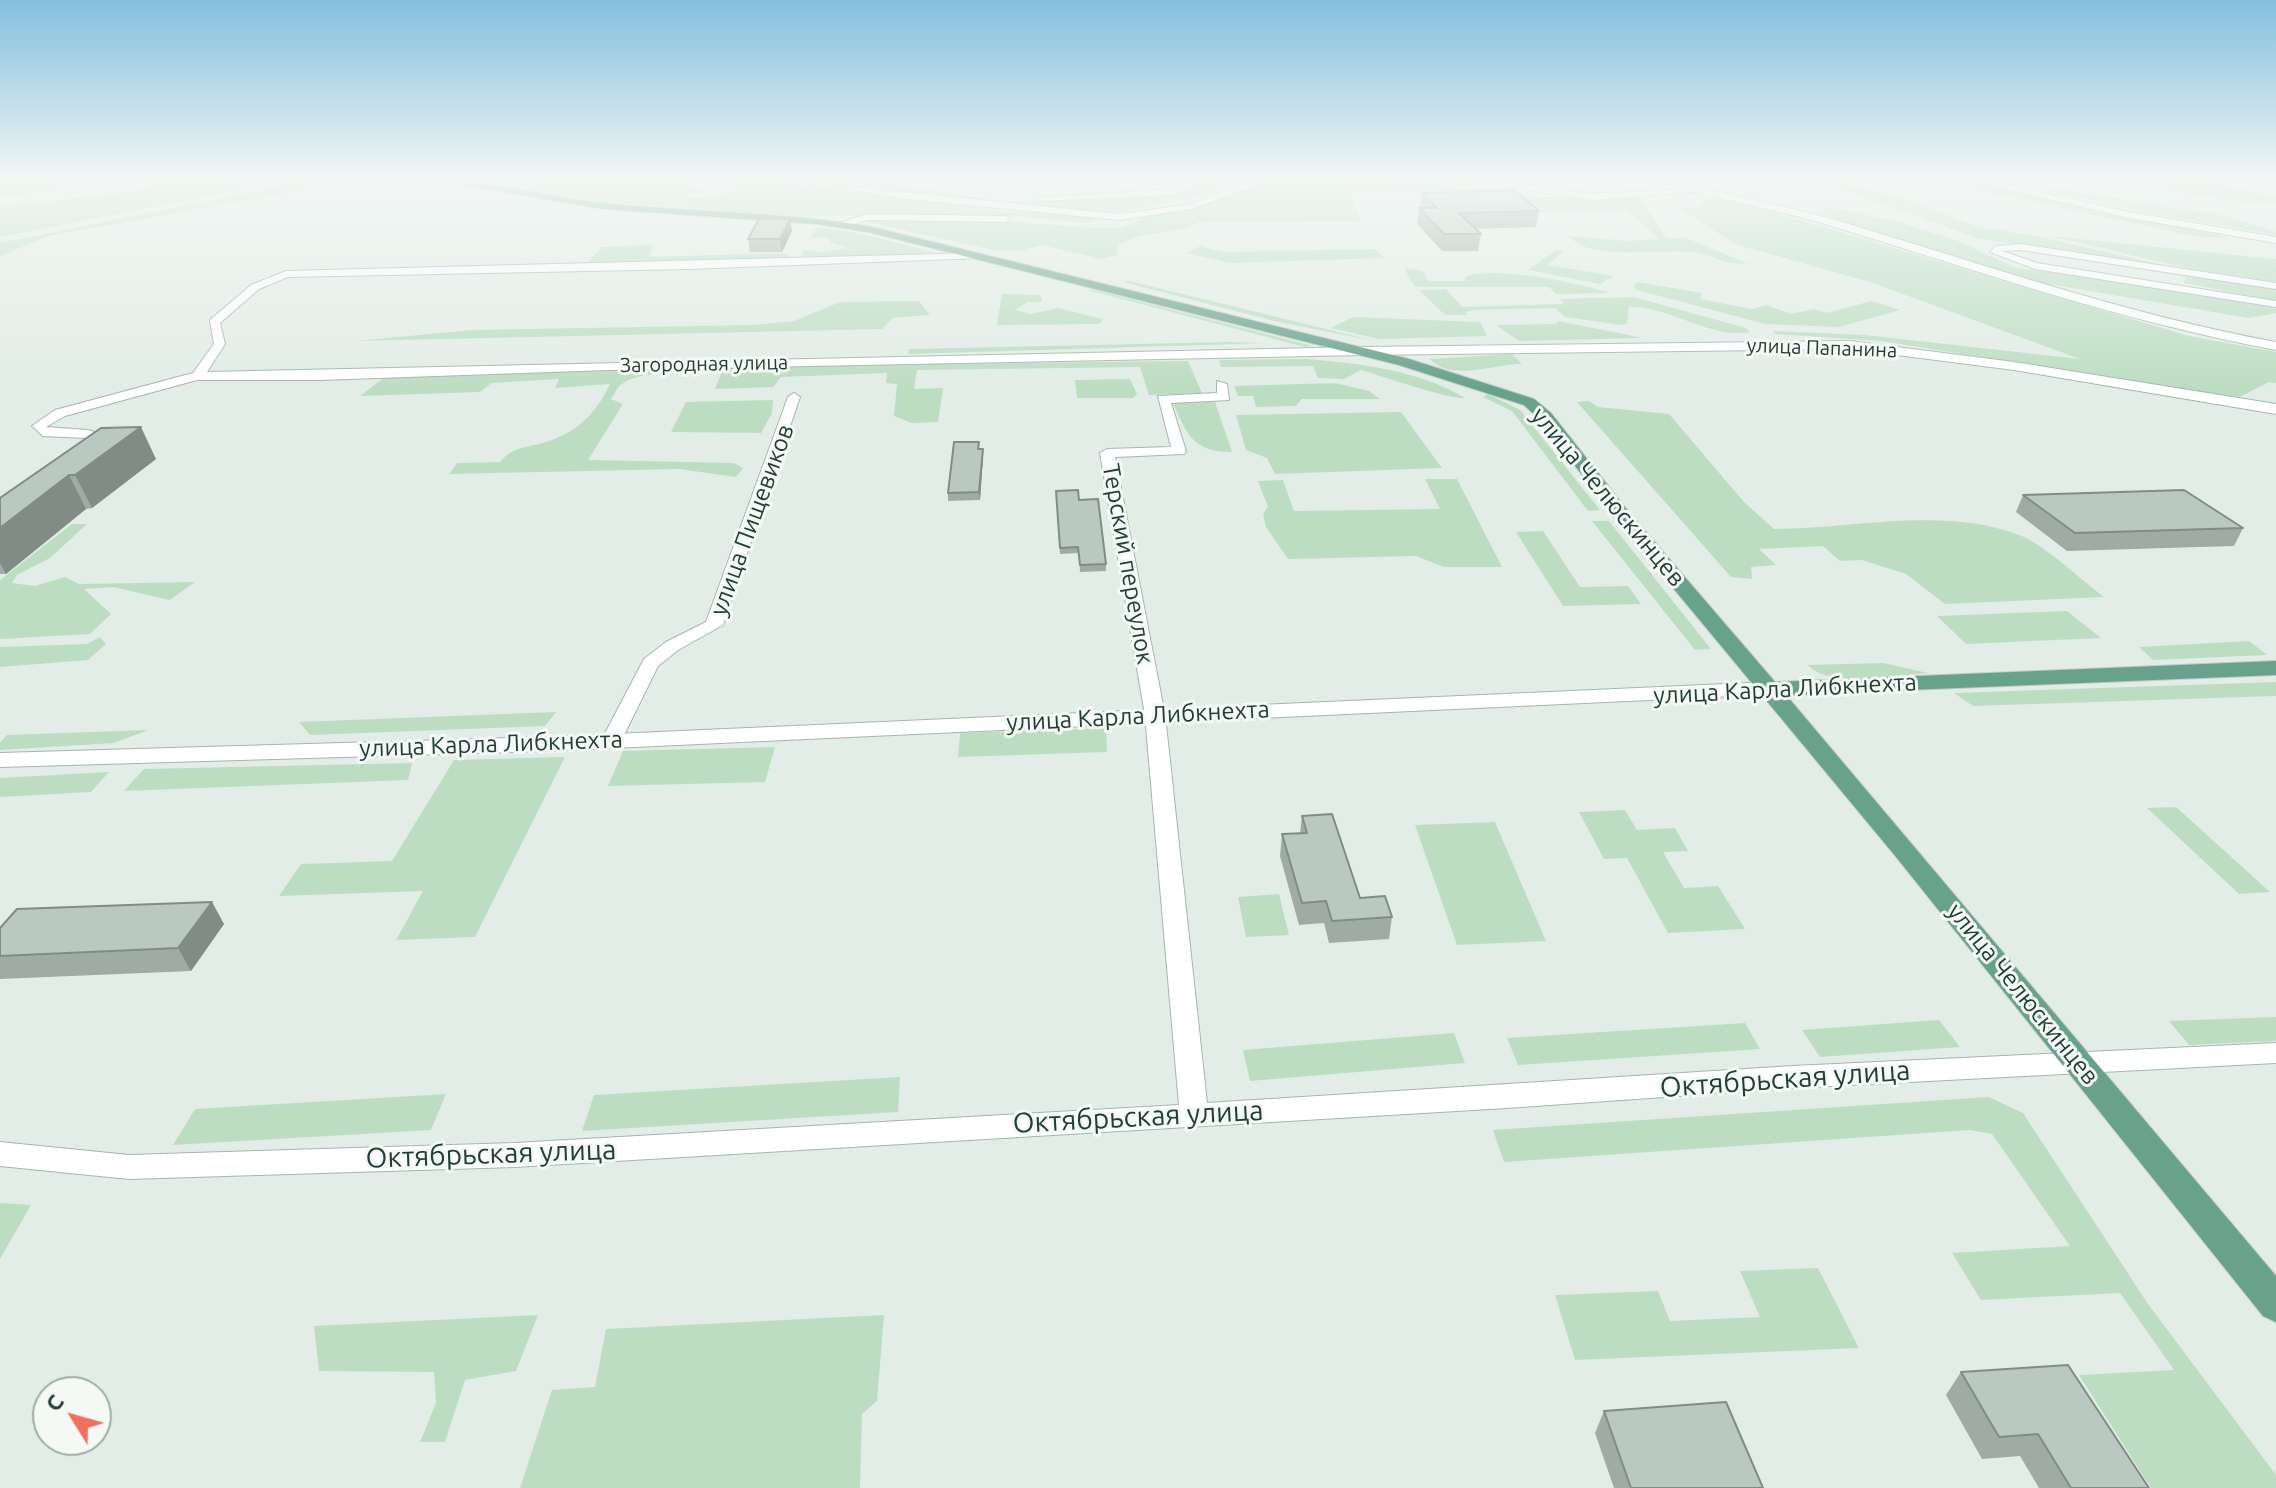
<!DOCTYPE html>
<html>
<head>
<meta charset="utf-8">
<style>
	body { margin:0 }
	#map { position:relative; width:2276px; height:1488px; overflow:hidden; background:#e3ede7; font-family:Ubuntu,sans-serif }
	canvas { display:block }
	.north { position:absolute; left:32px; top:1376px; width:80px; height:80px; box-sizing:border-box; background:#f4f9f6; border:2px solid #a0aea8; border-radius:50%; rotate:307deg; font-size:22px; font-weight:700; line-height:32px; text-align:center; color:#233e34 }
	.north::after { content:''; display:block; margin:auto; width:28px; height:36px; background:#ef705f; clip-path:polygon(50% 0,100% 100%,50% 72%,0 100%) }
</style>
</head>
<body>
<div id="map">
<canvas width="2276" height="1488"></canvas>
<div class="north">С</div>
</div>
<script>
const ctx = document.querySelector('canvas').getContext('2d');
ctx.lineJoin = 'round';
function fillPath(path, color) {
  ctx.fillStyle = color;
  ctx.fill(path, 'evenodd');
}
function stroke(path, color, width, dash) {
  ctx.strokeStyle = color;
  ctx.lineWidth = width;
  ctx.lineCap = dash ? 'butt' : 'round';
  ctx.setLineDash(dash || []);
  ctx.stroke(path);
}
function drawText(font, color, halo, rows, align = 'center') {
  ctx.font = font + ' Ubuntu,sans-serif';
  ctx.lineWidth = 6;
  ctx.setLineDash([]);
  ctx.textBaseline = 'middle';
  ctx.strokeStyle = halo;
  ctx.fillStyle = color;
  for (const [text, x, y, turn = 0] of rows) {
    ctx.save();
    ctx.translate(x, y);
    ctx.rotate((+turn || 0) * Math.PI / 180);
    ctx.textAlign = isNaN(turn) ? turn : align;
    if (halo) ctx.strokeText(text, 0, 0);
    ctx.fillText(text, 0, 0);
    ctx.restore();
  }
}
fillPath(new Path2D(`
	M0,180H130L0,197Z
	M167,180H293L0,237V207L139,191L146,189L149,182Z
	M307,180H325L321,187L48,236L0,256V243Z
	M464,180H673L708,189L683,196L704,198L744,188L697,180H761L1002,211L1103,218L1085,223L1012,216L784,215L606,202Z
	M800,180L886,183L1004,202L1141,198L1178,194L1213,180H1236L1204,195L1123,212L1006,206Z
	M976,180H1135L1012,187Z
	M1264,180H1440L1539,197L1642,198L1663,235L1672,239L1684,237L1747,263C1728,267 1715,256 1698,253C1661,246 1596,264 1568,236L1629,241L1659,239L1626,210L1530,212L1454,190L1350,191L1360,221L1199,222C1173,237 1146,228 1118,246L1117,255L1101,259L1042,245L1019,251L993,250L862,221H1010L1093,228H1119L1139,221L1141,215L1216,198L1241,185Z
	M1816,180H1832L1900,197L1978,227L2037,236L2163,265L1980,239Z
	M1927,180L1975,183L2231,238L2199,237Z
	M2000,180L2223,215L2276,232V235L2143,212Z
	M2100,180H2142L2160,185L2221,184L2276,199V202H2243Z
	M1726,198L2189,336L2276,352V383L2269,382L2237,398L1881,341L1775,334L1773,331L1865,335L2080,359L1873,283L1735,244L1679,208L1701,207L1704,200Z
	M1830,207L1894,221L1956,240L2014,267L2276,306V313L2249,318L2013,278L1815,212Z
	M817,227L854,232L945,255L801,260L804,250L824,252L847,248L830,242L829,238H810Z
	M2050,236L2276,259V282L2186,268Z
	M645,245H653L649,257L785,253L790,257L783,260L590,267L588,262L602,247Z
	M1200,246L1223,252L1375,249L1385,258L1230,263L1186,253Z
	M1556,250L1564,251L1548,265L1614,276L1600,284L1528,270Z
	M1404,268L1423,271L1428,281H1464L1466,276C1499,266 1578,283 1611,293L1556,294L1549,287H1419L1414,286Z
	M2186,275L2276,286V301L2184,283Z
	M1130,281L1375,341L1274,321L1123,282Z
	M1638,282L1702,293L1700,299L1752,309L1766,305L1791,314L1814,309L1827,313L1871,301L1900,310L1839,327L1765,324L1637,290L1634,286Z
	M1446,289L1462,307L1564,304L1560,299L1634,297L1746,328L1750,332C1709,339 1670,306 1629,307L1627,323L1622,325L1565,317L1555,308L1475,310L1465,312L1467,315H1445L1419,290Z
	M1087,290H1095L1313,346L1305,347Z
	M1002,294L1041,295L1042,302H1028L1015,310L1031,314L1058,308L1103,319L1099,324L997,325Z
	M919,301L930,315L893,318L882,329L356,341L472,330L753,325L794,321L840,302Z
	M1353,317L1480,322L1487,336L1379,339L1331,328Z
	M1558,321L1634,336L1641,338L1519,341L1496,325L1556,324Z
	M1227,342L1268,343L908,354L909,349Z
	M1512,354L1522,364C1495,364 1450,382 1430,359Z
	M1305,359C1359,363 1418,370 1465,398C1450,400 1382,376 1361,370L1344,379L1318,378L1313,366L1221,367L1219,360Z
	M1188,361L1202,393L1149,395L1140,367L917,370L914,389L943,388L938,422L912,423L894,416L897,384L886,383L887,373L781,377L773,387L715,389L721,374C700,370 638,370 622,384C617,387 614,395 611,399L623,404L588,460L734,463L743,468L736,477L679,469L449,474L457,463L500,462C512,448 522,448 539,444C574,435 595,416 610,384L555,388L559,379L491,383L480,392L360,396L386,376L742,366Z
	M1130,379L1137,394L1133,398H1077L1075,380Z
	M1335,383L1369,391L1380,399H1302L1296,406L1256,407L1253,396H1238L1234,386Z
	M1488,394L1520,410L1600,510L1588,511L1512,411L1483,397Z
	M773,400L772,413L761,433L671,432L686,402Z
	M1172,401L1215,402L1232,452C1192,452 1187,434 1172,401Z
	M1589,401L1598,407L1669,414L1744,502L1774,529C1853,529 1943,506 2019,535C2042,543 2083,581 2104,597L1945,604L1906,574L1862,560L1840,561L1823,546L1759,549L1776,565L1751,567L1752,579L1731,577L1577,402Z
	M1401,412L1442,468L1275,474L1267,458L1246,450L1236,415Z
	M1425,479H1457L1502,567H1444L1416,556L1288,559L1266,527L1263,514L1268,507L1258,481L1283,480L1294,511L1440,509Z
	M1592,521H1609L1711,649L1695,650Z
	M72,524H87L50,558L17,575L12,583L35,586L65,577L79,584L195,582L170,600L113,587L84,589L111,614L90,634L0,639V580Z
	M1543,531L1580,587L1628,586L1641,604L1563,606L1516,532Z
	M2067,611L2101,638L1966,644L1937,616Z
	M100,637L106,644L88,660L0,667V647L87,644Z
	M2249,641L2267,655L2153,660L2139,647Z
	M1883,663L1928,673C1898,675 1826,688 1808,665Z
	M2276,682V696L1973,706L1954,693Z
	M556,712L545,726L310,735L299,722Z
	M1106,728L1107,752L958,757L960,733Z
	M148,730L114,743L0,750V743L7,735Z
	M775,747L765,782L608,786L623,751Z
	M565,757L475,937L396,940L423,891L279,896L301,864L392,861L454,760Z
	M412,763L408,780L124,791L144,769Z
	M109,772L91,792L0,797V778Z
	M2176,807L2270,892L2239,894L2147,808Z
	M1625,810L1637,830L1675,828L1688,851L1663,852L1684,888L1718,886L1745,929L1668,933L1627,858L1604,859L1579,812Z
	M1495,822L1546,941L1457,945L1415,825Z
	M1279,894L1289,935L1246,937L1238,897Z
	M2276,1017V1041L2189,1045L2169,1021Z
	M1939,1020L1960,1047L1820,1057L1802,1030Z
	M1745,1023L1760,1049L1518,1065L1507,1038Z
	M1454,1033L1465,1063L1250,1081L1243,1050Z
	M900,1077L898,1112L582,1131L594,1095Z
	M446,1094L431,1130L173,1145L195,1109Z
	M1989,1097L2023,1113L2148,1304L2276,1475V1488H2151L2079,1375L2174,1370L2120,1293L1981,1300L1952,1253L2070,1246L1992,1134L1970,1130L1504,1162L1493,1130Z
	M0,1203L31,1205L0,1259Z
	M1818,1268L1859,1348L1575,1360L1555,1295L1658,1291L1670,1321L1760,1317L1740,1271Z
	M538,1315L516,1371L465,1380L445,1442H420L436,1403L434,1372L319,1371L314,1326Z
	M884,1315L877,1401L862,1414L860,1488H520L552,1390L595,1387L606,1329Z`), '#bdddc2');
const minor = new Path2D(`
	M785,180L1119,214L1186,205L1254,181L1272,180L1191,209L1119,220L908,199Z
	M1195,180H1207L1171,195L1041,201L1037,198L1170,189Z
	M1462,180H1485L1592,194L1702,188L1706,191L1592,200Z
	M868,214L1006,216L1011,219L1006,222L868,220L840,227L835,224Z
	M2021,244L2276,283V289L2021,250L2002,251L2037,263L2276,301V307L2035,269L1990,252L1996,246Z
	M978,253L982,258L689,269L288,277L259,289L220,323L225,344L207,372L1363,347L1369,351L1363,355L609,370L320,380H197L65,416L46,427L87,430L121,439V445L86,438L43,436L32,426L55,410L193,373L214,344L210,320L251,285L286,271Z
	M1217,381L1227,384L1229,400L1171,403L1186,451L1184,454L1115,457L1165,715L1207,1103L1793,1066L2276,1043V1063L1793,1088L1507,1108L515,1167L129,1179L0,1166V1142L129,1155L515,1143L1179,1105L1145,715L1100,453L1107,449L1171,447L1158,396L1217,393Z
	M794,393L800,397L723,625L678,650L658,666L621,741L611,747L604,745L601,741L644,659L666,642L706,622L788,397Z`);
const tertiary = new Path2D(`
	M1688,180H1698L1696,183L1706,189C1751,200 1797,209 1842,222C1986,265 2128,315 2276,342V350C2125,322 1981,272 1835,227C1790,213 1744,204 1698,193L1686,186Z
	M1771,682L1782,689L1779,694L548,751L0,767V753L548,737Z`);
const secondary = new Path2D(`
	M1968,180H1987L2129,212L2276,237V243L2129,218Z
	M1850,341L2014,362L2276,404V414L2014,370L1850,349L1363,355L1356,351L1363,347Z`);
const primary = new Path2D(`
	M433,180C491,180 547,197 604,203C692,212 780,212 868,226L1409,359L1534,399L1551,413L1628,511L1775,682L2276,661V675L1786,695L2276,1276V1322L2263,1316L1897,858L1616,519L1539,419L1524,405L1399,365L868,232L816,224L603,209Z`);
stroke(minor, '#a6b5ae', 2);
stroke(tertiary, '#a6b5ae', 2);
stroke(secondary, '#a2b8ae', 2);
stroke(primary, '#c1c9c6', 2);
fillPath(minor, '#fff');
fillPath(tertiary, '#fff');
fillPath(secondary, '#fff');
fillPath(primary, '#69a28c');
fillPath(new Path2D(`
	M1422,193L1539,211L1536,227L1476,229L1481,234L1478,251H1442L1417,224Z
	M790,219L792,231L782,252H750L748,239Z
	M101,428L156,459L92,508L86,509L6,574H0V498Z
	M979,449L983,457L980,500L948,501V493Z
	M1056,491L1106,564V571L1080,572L1079,553L1060,554Z
	M2023,495L2243,528L2234,546L2067,551L2016,512Z
	M1302,816L1360,898L1392,917L1389,939L1329,943L1324,923L1299,925L1280,856L1282,834L1300,833Z
	M224,924L191,971L0,979V928Z
	M1961,1372L2149,1488H2039L2020,1456L1982,1459L1946,1395Z
	M1604,1411L1763,1488H1614L1595,1433Z`), '#9faca5');
fillPath(new Path2D(`
	M790,219L792,231L782,252L780,239Z
	M141,427L156,459L92,508L75,475Z
	M983,449V457L980,500L979,492Z
	M69,475L86,509L6,574L0,563V528Z
	M212,902L224,924L191,971L178,948Z`), '#828c86');
const building = new Path2D(`
	M1514,190L1539,211L1459,213L1481,234H1444L1419,208H1437L1422,193Z
	M759,219H790L780,239H748Z
	M141,427L75,475H69L0,528V498L101,428Z
	M954,442H979L978,449H983L979,492L948,493Z
	M1078,490L1079,500L1098,499L1106,564L1080,565L1078,547L1060,548L1056,491Z
	M2184,490L2243,528L2075,533L2023,495Z
	M1332,814L1360,898L1385,896L1392,917L1332,921L1326,901L1302,903L1282,834L1307,833L1302,816Z
	M212,902L178,948L0,956V928L17,909Z
	M2068,1365L2149,1488H2071L2038,1434L1999,1437L1961,1372Z
	M1726,1402L1763,1488H1631L1604,1411Z`);
fillPath(building, '#b9c8c0');
stroke(building, '#828c86', 2);
const sky = ctx.createLinearGradient(0, 0, 0, 388);
sky.addColorStop(0, '#83bfdf');
sky.addColorStop(0.46, '#f2f7f4');
sky.addColorStop(1, '#f2f7f400');
ctx.fillStyle = sky;
ctx.fillRect(0, 0, 2276, 388);
drawText('20px', '#233e34', '#f4f9f6', [
	["улица Папанина",1822,348,2],
	["Загородная улица",704,364,-1]
]);
drawText('24px', '#233e34', '#f4f9f6', [
	["улица Челюскинцев",1608,497,50],
	["улица Пищевиков",752,520,-70],
	["Терский переулок",1128,564,80],
	["улица Карла Либкнехта",1785,689,-3],
	["улица Карла Либкнехта",1138,716,-3],
	["улица Карла Либкнехта",491,744,-2],
	["улица Челюскинцев",2023,994,51]
]);
drawText('28px', '#233e34', '#f4f9f6', [
	["Октябрьская улица",1785,1079,-4],
	["Октябрьская улица",1138,1117,-3],
	["Октябрьская улица",491,1154,-2]
]);
</script>
</body>
</html>
